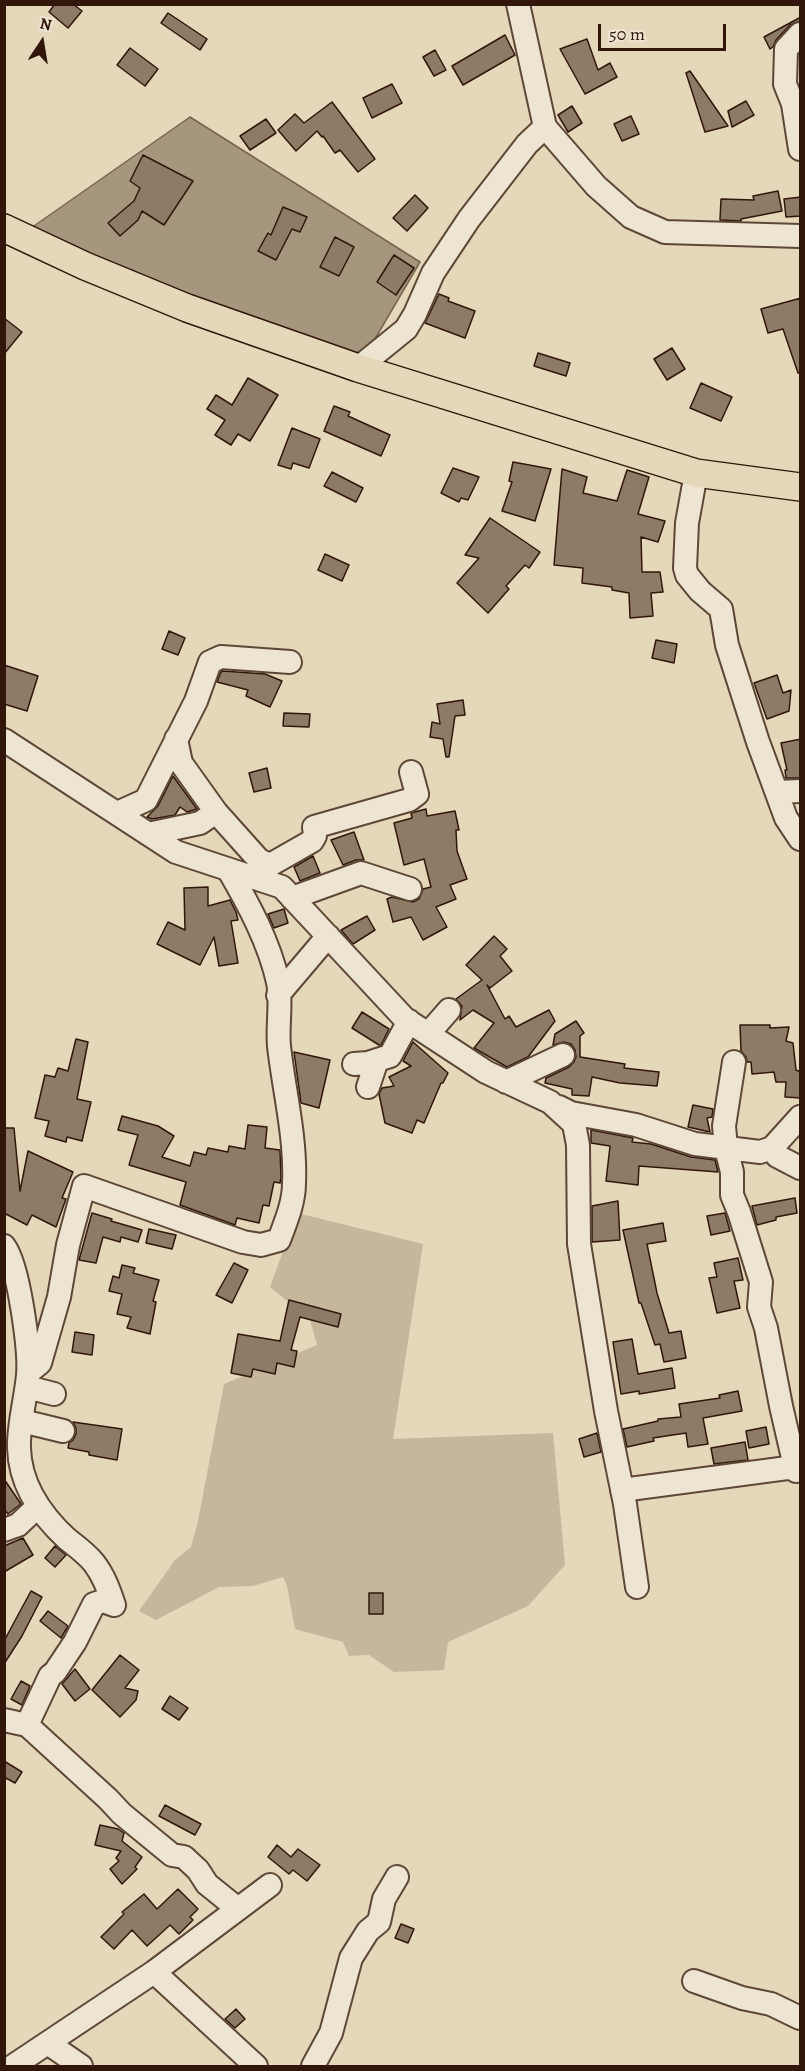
<!DOCTYPE html>
<html>
<head>
<meta charset="utf-8">
<style>
	body { margin:0 }
	#map { position:relative; width:805px; height:2071px; overflow:hidden; background:#e4d7ba; font-family:Alegreya,serif }
	canvas { display:block }
	.frame { position:absolute; inset:0; border:6px solid #31170a; pointer-events:none }
	.north { position:absolute; left:12px; top:12px; width:60px; height:60px; -webkit-text-stroke:4px #ede5d2; paint-order:stroke; rotate:12deg; font-size:16px; font-weight:700; line-height:24px; text-align:center; color:#31170a }
	.north::after { content:''; display:block; margin:auto; width:21px; height:27px; background:#31170a; clip-path:polygon(50% 0,100% 100%,50% 72%,0 100%) }
	.scale { position:absolute; left:598px; top:24px; width:128px; height:27px; box-sizing:border-box; border:3px solid #31170a; border-top:0; padding-left:8px; font-size:18px; line-height:21px; white-space:nowrap; color:#31170a; -webkit-text-stroke:4px #ede5d2; paint-order:stroke }
</style>
</head>
<body>
<div id="map">
<canvas width="805" height="2071"></canvas>
<div class="frame"></div>
<div class="north">N</div>
<div class="scale">50 m</div>
</div>
<script>
const ctx = document.querySelector('canvas').getContext('2d');
ctx.lineJoin = 'round';
function fillPath(path, color) {
  ctx.fillStyle = color;
  ctx.fill(path, 'evenodd');
}
function stroke(path, color, width, dash) {
  ctx.strokeStyle = color;
  ctx.lineWidth = width;
  ctx.lineCap = dash ? 'butt' : 'round';
  ctx.setLineDash(dash || []);
  ctx.stroke(path);
}
fillPath(new Path2D(`
	M297,1213L423,1244L393,1439L553,1433L565,1565L528,1606L448,1642L444,1670L394,1672L369,1655L349,1656L343,1642L295,1629L287,1586L283,1577L253,1586L219,1587L156,1620L139,1611L175,1560L191,1547L198,1521L224,1384L317,1345L310,1320L270,1287Z`), '#c6b69c');
const water = new Path2D(`
	M190,117L420,262L358,368L21,235Z`);
fillPath(water, '#a7967e');
stroke(water, '#786350', 1.5);
const building = new Path2D(`
	M55,4H73L82,11L68,28L49,12Z
	M168,13L207,39L200,50L161,23Z
	M801,17V21L790,25L776,40L773,47L770,49L764,37Z
	M505,35L515,55L463,85L452,66Z
	M587,39L598,70L610,63L617,77L585,94L560,49Z
	M130,48L158,69L145,86L117,65Z
	M435,50L446,70L434,76L423,57Z
	M690,71L728,126L705,132L686,73Z
	M392,84L402,103L372,118L363,98Z
	M746,101L754,115L732,127L728,111Z
	M332,102L375,159L358,172L340,150L335,153L323,136L322,137L317,131L296,151L278,130L295,114L304,123Z
	M572,106L582,123L568,132L558,115Z
	M631,116L639,134L622,141L614,124Z
	M266,119L276,133L250,150L240,136Z
	M143,155L193,181L164,225L142,211L138,220L120,236L108,223L134,201L140,188L130,181Z
	M778,191L782,211L741,219V221L720,220L721,199L754,200L753,196Z
	M415,195L428,208L407,231L393,218Z
	M801,197V216L786,217L784,199Z
	M283,207L307,217L300,232L292,229L276,260L258,251L268,233L271,235Z
	M335,237L354,247L339,276L320,267Z
	M394,255L414,268L396,295L377,282Z
	M439,294L449,298L448,301L475,311L465,338L425,323Z
	M801,298V373H798L783,329L768,333L761,309Z
	M4,318L22,332L4,354Z
	M672,348L685,369L667,380L654,359Z
	M538,353L570,363L566,376L534,366Z
	M248,378L278,395L250,441L238,434L231,445L215,435L225,420L207,409L216,395L232,405Z
	M701,383L732,397L721,421L690,408Z
	M334,406L350,412L348,416L390,435L381,456L324,431Z
	M292,428L320,439L309,468L293,463L291,469L278,465Z
	M513,462L551,469L535,521L502,511L512,482L509,481Z
	M453,468L479,477L468,500L461,498L459,502L441,493Z
	M562,469L587,477L583,493L617,501L627,470L649,477L638,514L665,521L658,542L641,537L642,572H660L663,592L651,593L653,616L630,618L629,593L612,590V587L582,583L583,568L554,565Z
	M332,472L363,488L356,502L324,486Z
	M490,518L540,552L529,568L525,565L506,586L509,589L488,613L457,583L479,558L465,555Z
	M325,554L349,565L342,581L318,570Z
	M169,631L185,638L178,655L162,649Z
	M656,640L677,644L674,663L652,658Z
	M4,665L38,676L27,711L4,704Z
	M223,671L265,674L282,681L270,707L246,696L248,690L217,682L221,672Z
	M777,675L783,693L791,690L789,711L767,719L754,683Z
	M463,700L465,715L455,716L449,757H446L443,739L430,737L432,722L440,724L437,704Z
	M284,713L310,714L309,727L283,726Z
	M801,739V778H786L785,770H787L781,743Z
	M267,768L271,788L254,792L249,773Z
	M173,776L197,809L187,812L180,807L175,815L152,819L147,817L158,806Z
	M426,809L427,816L455,811L459,830H456L457,851L467,879L450,885L456,899L436,907L447,927L423,940L411,917L393,922L387,899L392,897L413,902L419,899L423,889L431,887L424,859L404,865L394,823L412,818L411,813Z
	M354,832L364,860H356L343,865L331,840Z
	M313,856L320,873L300,881L294,867Z
	M208,887V906L230,900L236,912L238,920L231,921L238,963L219,966L214,937L200,965L157,944L168,922L185,930L184,888Z
	M284,909L288,923L274,928L268,914Z
	M367,916L375,930L353,944L341,930Z
	M494,936L507,949L500,956L512,971L490,988L487,985L505,1019L509,1016L516,1027L549,1010L555,1021L528,1057L507,1067L474,1048L494,1023L473,1010L460,1020L462,1006L456,999L482,980L466,965Z
	M362,1012L389,1029L381,1045H379L352,1028Z
	M576,1021L584,1033L580,1036V1057L625,1064L624,1068L659,1072L657,1086L620,1083L592,1077L589,1096L572,1095V1089L545,1083L546,1078L569,1067L574,1062L576,1057L575,1050L571,1044L564,1042L553,1045L555,1034Z
	M740,1025H770V1028L789,1027L786,1041L793,1043L796,1070L801,1072V1098L785,1097L786,1082H776L774,1072L752,1074L751,1062H747L746,1057L741,1051Z
	M76,1039L88,1042L77,1099L91,1102L82,1141L67,1137L66,1142L45,1136L49,1121L35,1118L45,1075L55,1077L58,1068L68,1071Z
	M413,1042L448,1073L443,1083H441L424,1123L417,1120L412,1133L385,1123L379,1094L382,1088L394,1086L389,1077L411,1066L403,1061Z
	M294,1052L330,1060L319,1108L301,1103Z
	M693,1105L713,1109L712,1117L707,1118L710,1132L688,1127Z
	M122,1116L158,1126L174,1136L162,1157L190,1166L194,1152L206,1155L208,1148L228,1152L229,1146L245,1149L248,1125L267,1127L265,1148L280,1150L281,1178L280,1183L274,1182L269,1206L263,1205L259,1223L237,1218L235,1225L180,1205L186,1182L129,1165L138,1135L118,1130Z
	M4,1128H14L20,1191L28,1151L73,1172L62,1198L66,1199L56,1227L32,1215L27,1225L4,1213Z
	M591,1130L633,1138L632,1142L651,1144L691,1157L715,1160L718,1172L639,1166L638,1185L606,1181L610,1146L591,1143Z
	M795,1198L797,1213L776,1217V1220L757,1225L752,1206Z
	M618,1201L620,1240L592,1242V1206Z
	M92,1213L112,1219L111,1221L142,1230L138,1242L121,1237L120,1242L103,1237L96,1263L79,1260Z
	M725,1213L730,1231L711,1235L707,1216Z
	M663,1223L666,1241L647,1244L657,1293L669,1333L681,1331L686,1358L664,1362L660,1344L655,1345L641,1303H639L623,1230Z
	M149,1229L176,1235L172,1249L146,1243Z
	M738,1258L743,1280L734,1281L740,1308L717,1313L709,1278L717,1277L714,1263Z
	M234,1263L248,1270L232,1303L216,1295Z
	M122,1265L135,1268L133,1273L159,1280L153,1301L156,1302L150,1334L127,1328L131,1317L117,1314L122,1294L109,1291L113,1276L119,1278Z
	M289,1300L341,1314L338,1327L300,1317L291,1350L297,1351L294,1367L277,1363L275,1374L253,1369L251,1377L231,1373L238,1334L280,1341Z
	M75,1332L94,1335L92,1355L72,1352Z
	M632,1339L638,1374L672,1368L675,1388L639,1394V1391L621,1394L613,1342Z
	M738,1391L742,1411L703,1418L708,1444L688,1447L686,1433L653,1438L654,1441L627,1447L623,1429L658,1421V1419L681,1417L679,1404L720,1398L719,1395Z
	M73,1422L122,1429L117,1460L89,1455V1452L68,1448L69,1443L73,1440L76,1434V1428Z
	M766,1427L769,1444L749,1448L746,1431Z
	M597,1433L601,1452L584,1457L579,1439Z
	M745,1442L748,1460L714,1464L711,1448Z
	M4,1479L21,1504L8,1514L4,1509Z
	M23,1538L33,1555L4,1572V1546Z
	M55,1546L66,1555L55,1567L45,1558Z
	M31,1591L42,1597L22,1636L4,1664V1641Z
	M369,1593H383V1614H369Z
	M48,1611L68,1626L61,1638L40,1621Z
	M120,1655L139,1670L125,1688L138,1691L136,1700L120,1717L92,1690Z
	M75,1669L90,1689L75,1701L62,1684Z
	M21,1681L30,1686L22,1705L11,1699Z
	M170,1696L188,1708L179,1720L162,1709Z
	M4,1761L22,1772L15,1783L4,1777Z
	M165,1805L201,1824L195,1835L159,1816Z
	M100,1825L118,1829L124,1833L122,1841L142,1857L135,1867L137,1869L122,1884L110,1869L119,1861L116,1858L121,1851L95,1845Z
	M277,1845L291,1857L298,1849L320,1865L307,1881L293,1870L289,1874L268,1857Z
	M178,1889L198,1909L190,1917L193,1920L179,1934L170,1925L147,1946L132,1930L114,1949L101,1937L124,1914L122,1912L144,1894L157,1909Z
	M401,1924L414,1929L408,1943L395,1938Z
	M236,2009L245,2019L235,2028L225,2019Z`);
fillPath(building, '#8e7b66');
stroke(building, '#31170a', 1.5);
const minor = new Path2D(`
	M518,4L545,127L596,186L631,217L665,232L800,236
	M800,34L786,49L785,84L793,104L800,149
	M358,368L406,329L415,314L433,273L469,219L527,144L545,127
	M696,473L687,523L685,568L687,575L700,591L721,609L727,645L758,742L786,818L800,839
	M4,740L176,852L282,887L405,1019L486,1072L550,1102L574,1124L578,1145L579,1244L606,1411L625,1504L637,1587
	M777,792L800,791
	M216,812L259,860L270,865L312,841L315,836L314,827L409,800L417,794L411,772
	M117,813L146,800L196,701L210,662L221,657L290,662
	M148,834L200,823L216,812L181,763L176,739
	M292,898L361,873L410,889
	M278,995L328,936
	M428,1034L449,1010
	M734,1062L724,1126L726,1148L732,1172V1195L739,1212L761,1282L759,1307L766,1328L781,1406L796,1471
	M354,1064L368,1063L390,1056L409,1021
	M506,1082L563,1055
	M368,1087L377,1060
	M559,1107L571,1113L636,1125L695,1144L760,1152L772,1148L800,1117
	M772,1148L777,1156L800,1168
	M4,1246C19,1265 30,1351 28,1375C26,1398 18,1427 19,1448C20,1485 41,1515 67,1539C76,1546 87,1554 94,1563C104,1576 109,1590 114,1605
	M29,1372L40,1363L59,1297L68,1245L84,1186L243,1242L261,1245L279,1240C286,1221 294,1203 294,1183C296,1137 284,1091 279,1046C277,1026 282,1003 278,982C269,942 249,905 228,869
	M27,1387L54,1394
	M22,1421L63,1431
	M622,1490L795,1467
	M4,1530L18,1525L37,1507
	M4,1720L27,1725L108,1799L122,1814L172,1855L184,1857L198,1870L207,1884L238,1909
	M27,1725L50,1676L55,1672L75,1642L94,1604L103,1601L114,1605
	M154,1972L256,2066
	M694,1981L742,1998L771,2004L800,2018
	M49,2044L81,2066
	M13,2066L154,1972L270,1885
	M313,2066L331,2033L351,1958L368,1931L379,1922L384,1899L397,1877`);
const major = new Path2D(`
	M4,228L85,266L187,308L358,368L696,473L800,487`);
stroke(minor, '#5e4736', 26);
stroke(major, '#31170a', 30);
stroke(minor, '#ede5d2', 22);
stroke(major, '#e4d7ba', 27);
</script>
</body>
</html>
